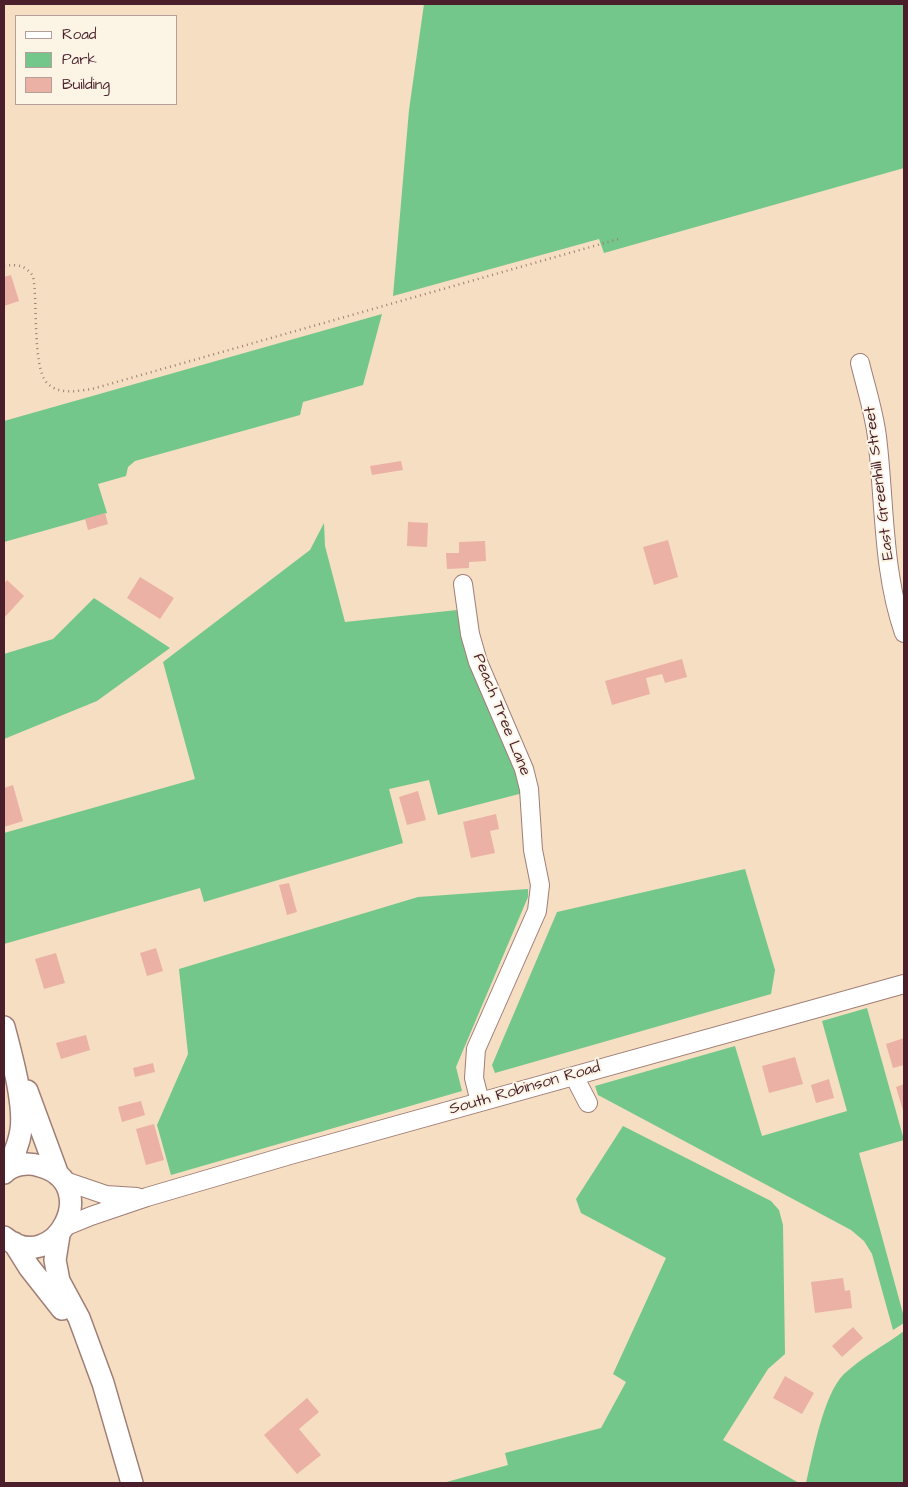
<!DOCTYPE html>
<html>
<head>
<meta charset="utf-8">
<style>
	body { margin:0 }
	#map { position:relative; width:908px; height:1487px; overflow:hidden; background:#f5dec2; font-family:"Architects Daughter",sans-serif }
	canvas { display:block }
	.frame { position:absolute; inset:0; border:5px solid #4a1f2b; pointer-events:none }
	.legend { position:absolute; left:15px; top:15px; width:162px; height:90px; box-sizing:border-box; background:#fcf5e5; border:1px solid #b59f9b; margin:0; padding:6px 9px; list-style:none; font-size:15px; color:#4a1f2b }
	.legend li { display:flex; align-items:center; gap:10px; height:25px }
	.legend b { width:25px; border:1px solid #b59f9b }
</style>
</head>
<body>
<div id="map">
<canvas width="908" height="1487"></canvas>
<div class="frame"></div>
<ul class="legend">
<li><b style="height:6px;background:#fff"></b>Road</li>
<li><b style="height:14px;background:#74c78a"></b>Park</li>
<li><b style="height:14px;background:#ebb1a4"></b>Building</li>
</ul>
</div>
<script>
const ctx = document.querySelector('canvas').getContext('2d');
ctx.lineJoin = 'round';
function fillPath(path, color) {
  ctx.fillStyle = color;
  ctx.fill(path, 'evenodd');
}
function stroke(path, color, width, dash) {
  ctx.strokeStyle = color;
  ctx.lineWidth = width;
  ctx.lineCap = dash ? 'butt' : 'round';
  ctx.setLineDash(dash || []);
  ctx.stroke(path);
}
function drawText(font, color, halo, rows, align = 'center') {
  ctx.font = font + ' "Architects Daughter",sans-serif';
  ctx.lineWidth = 4;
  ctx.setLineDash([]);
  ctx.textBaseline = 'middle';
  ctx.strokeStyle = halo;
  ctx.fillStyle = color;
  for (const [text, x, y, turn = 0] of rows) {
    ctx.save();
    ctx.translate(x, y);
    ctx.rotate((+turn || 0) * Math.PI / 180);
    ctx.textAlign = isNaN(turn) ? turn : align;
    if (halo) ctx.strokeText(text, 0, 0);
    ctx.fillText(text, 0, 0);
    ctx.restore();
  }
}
fillPath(new Path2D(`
	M424,4H904V168L604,253L599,239L393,296L409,110Z
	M382,314L363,385L303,402L300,415L135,461L128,467L126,476L98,484L107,513L4,542V421Z
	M324,523L325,546L345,622L457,610L464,647L516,765L523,793L438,815L429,780L389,789L403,843L204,902L200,888L4,944V833L195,779L163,662L310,550Z
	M94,598L170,648L97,701L4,739V654L53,639Z
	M745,869L775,970L771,994L495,1073L492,1065L557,912Z
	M528,889V897L456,1067L462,1091L171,1175L157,1125L188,1054L179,969L418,897Z
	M867,1008L904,1140L859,1153L904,1317V1323L893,1330L872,1254L864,1241L851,1230L598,1095L595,1086L735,1046L762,1136L847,1111L822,1021Z
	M623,1126L771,1201L779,1210L783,1225L785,1354L768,1369L723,1440L799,1483H443L508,1465L505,1453L601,1428L626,1382L613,1374L666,1258L581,1213L576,1199Z
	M904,1331V1483H806C813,1454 823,1395 844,1374C861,1358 885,1345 904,1331Z`), '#74c78a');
fillPath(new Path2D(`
	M11,275L19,301L4,306V277Z
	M401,461L403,470L372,475L370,466Z
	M105,513L108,524L88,530L85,519Z
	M408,522L428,523L427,547L407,546Z
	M668,540L678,577L654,585L643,547Z
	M485,541L486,561L469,562V568L447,569L446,553H459V542Z
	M140,577L174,598L160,619L127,598Z
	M7,580L24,596L4,618V584Z
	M682,659L687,677L665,683L662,674L646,678L650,694L612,705L605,681Z
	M13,785L23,821L4,827V788Z
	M418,791L426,820L407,825L399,797Z
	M496,814L499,829L490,831L495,853L471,858L463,822Z
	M289,883L297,912L287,915L279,885Z
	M156,948L163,971L147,976L140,953Z
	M56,953L65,983L44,989L35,959Z
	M86,1035L90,1050L61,1059L56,1043Z
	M904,1038V1065L893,1068L886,1044Z
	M795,1057L803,1084L769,1093L762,1066Z
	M153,1063L155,1072L135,1077L133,1068Z
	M829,1079L834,1098L816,1103L811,1085Z
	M904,1084V1114L896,1087Z
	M141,1101L145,1115L122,1122L118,1107Z
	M154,1124L164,1160L146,1165L136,1129Z
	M843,1278L845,1291L850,1290L852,1308L815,1313L811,1282Z
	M853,1327L863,1338L842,1357L832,1346Z
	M785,1376L814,1393L802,1414L773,1398Z
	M307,1398L319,1412L299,1429L321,1455L297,1474L264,1435Z`), '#ebb1a4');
const minor = new Path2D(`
	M860,363C866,388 874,412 877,437C885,502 882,570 904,633
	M463,584L470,634L478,662L524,769L529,789L533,850L540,885L537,911L476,1049L474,1078L480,1102
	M574,1076L588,1103
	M62,1180L106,1195L137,1197
	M64,1227L91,1216L147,1197L290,1155L904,984`);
const major = new Path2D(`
	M4,1027C11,1054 25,1103 21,1130C19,1145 13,1157 7,1170
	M27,1091L58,1175
	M4,1173C13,1164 28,1162 40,1166C104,1183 55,1279 4,1237
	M59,1235L55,1260L59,1281L79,1318L103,1383L132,1483
	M14,1243L29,1267L62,1309`);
stroke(minor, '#a07e76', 20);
stroke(major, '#a07e76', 24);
stroke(new Path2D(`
	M4,266C17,264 25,265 33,276C38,300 32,367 47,383C59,395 77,391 92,389L622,238`), '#a07e76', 2.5, [1, 4]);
stroke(minor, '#fff', 18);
stroke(major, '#fff', 21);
drawText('16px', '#4a1f2b', '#fcf5e5', [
	["East Greenhill Street",880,483,-97],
	["Peach Tree Lane",501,715,68],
	["South Robinson Road",525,1089,-16]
]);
</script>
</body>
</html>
